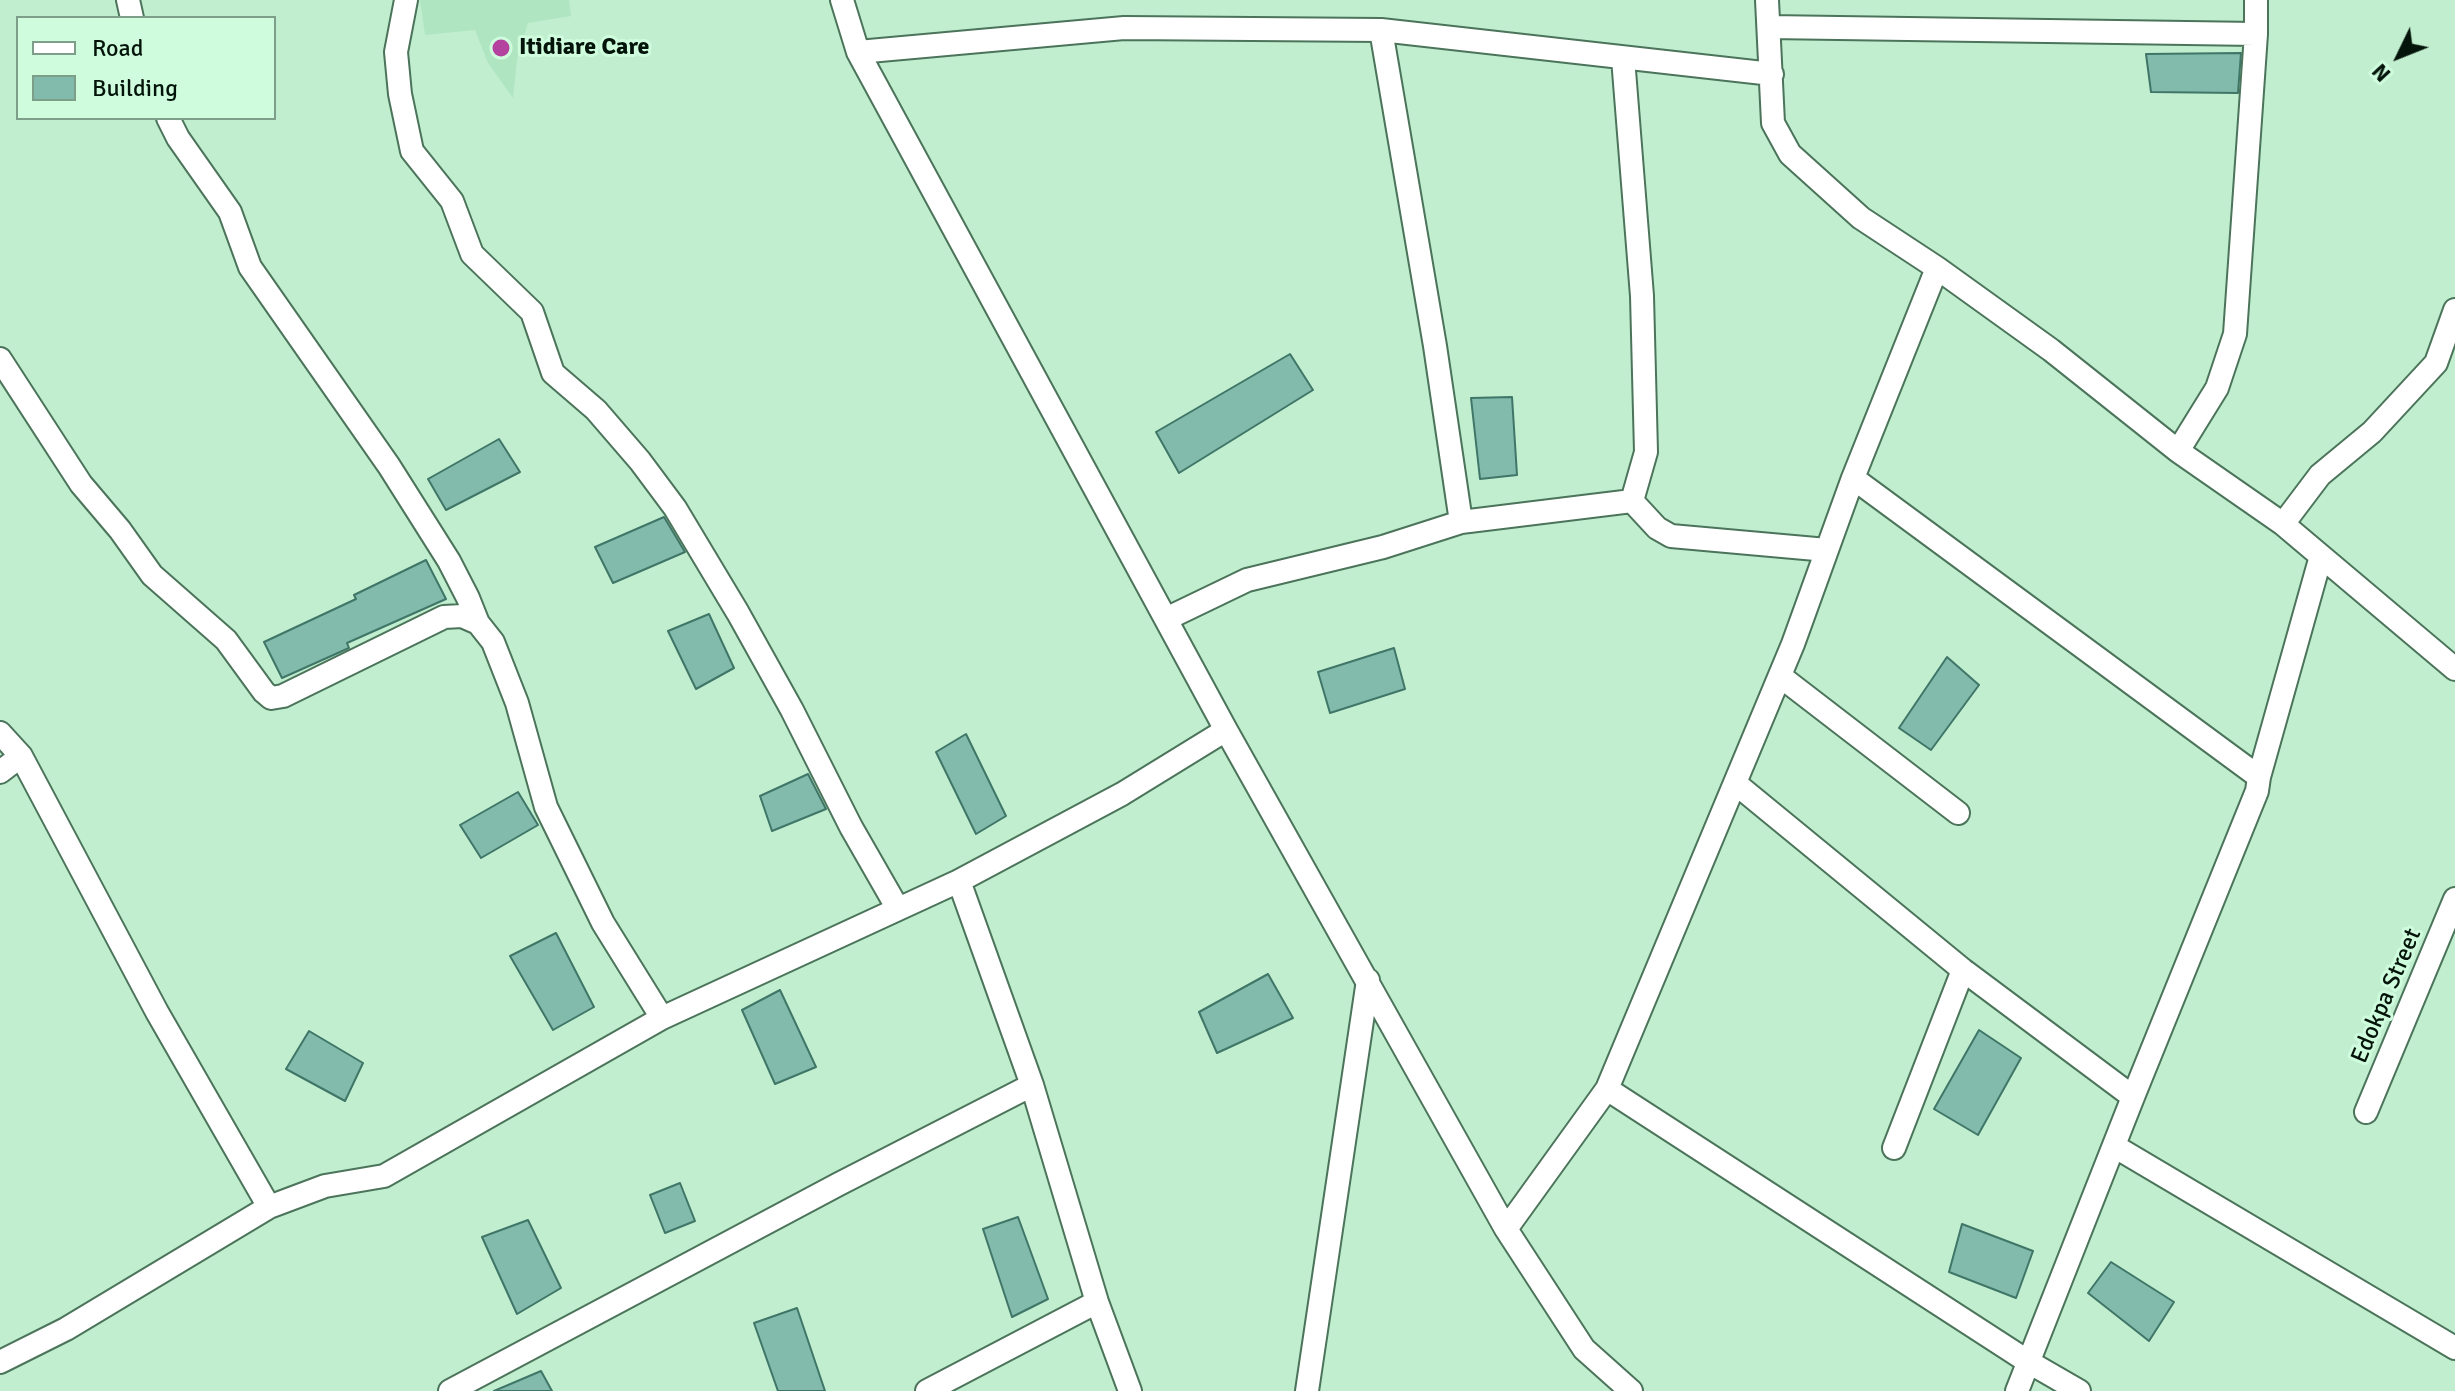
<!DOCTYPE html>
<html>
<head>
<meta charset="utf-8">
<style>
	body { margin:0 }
	#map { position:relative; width:2455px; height:1391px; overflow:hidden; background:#c1eecf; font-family:Signika,sans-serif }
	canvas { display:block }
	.legend { position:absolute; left:16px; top:16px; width:260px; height:104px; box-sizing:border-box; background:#cefcdd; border:2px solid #7d9f89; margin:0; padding:10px 14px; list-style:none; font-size:24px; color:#04140a }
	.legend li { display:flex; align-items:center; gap:16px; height:40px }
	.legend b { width:40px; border:2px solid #7d9f89 }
	.north { position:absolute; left:2359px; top:16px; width:80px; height:80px; -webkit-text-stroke:6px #cefcdd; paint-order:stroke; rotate:227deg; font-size:22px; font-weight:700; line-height:32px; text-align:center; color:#04140a }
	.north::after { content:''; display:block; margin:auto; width:28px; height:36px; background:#04140a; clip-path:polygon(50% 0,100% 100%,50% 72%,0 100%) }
</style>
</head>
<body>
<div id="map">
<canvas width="2455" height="1391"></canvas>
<ul class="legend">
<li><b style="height:10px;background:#fff"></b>Road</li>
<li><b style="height:22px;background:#82baab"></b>Building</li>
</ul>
<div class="north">N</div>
</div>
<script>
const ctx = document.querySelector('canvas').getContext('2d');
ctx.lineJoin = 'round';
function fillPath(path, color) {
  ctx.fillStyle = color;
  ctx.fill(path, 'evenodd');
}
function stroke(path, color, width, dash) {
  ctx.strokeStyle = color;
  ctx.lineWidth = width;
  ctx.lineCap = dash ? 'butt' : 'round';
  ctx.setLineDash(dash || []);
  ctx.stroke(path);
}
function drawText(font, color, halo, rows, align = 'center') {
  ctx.font = font + ' Signika,sans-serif';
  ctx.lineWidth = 6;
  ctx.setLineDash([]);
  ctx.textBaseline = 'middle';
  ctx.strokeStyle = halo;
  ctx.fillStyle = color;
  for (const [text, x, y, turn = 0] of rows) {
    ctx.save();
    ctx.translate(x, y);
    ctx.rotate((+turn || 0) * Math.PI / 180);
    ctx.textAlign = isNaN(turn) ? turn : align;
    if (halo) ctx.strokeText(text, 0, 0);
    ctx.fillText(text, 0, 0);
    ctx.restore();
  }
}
fillPath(new Path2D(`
	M420,0H569L571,16L528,23L517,60L513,98L488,63L475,30L425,35Z`), '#b0e5c2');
const building = new Path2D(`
	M2241,53L2238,93L2151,92L2146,54Z
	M1290,354L1313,390L1179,473L1156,432Z
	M1512,397L1517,475L1480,479L1471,398Z
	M499,439L520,472L446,510L428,479Z
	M664,517L685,552L613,583L595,547Z
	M426,560L446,599L347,643L349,648L282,678L264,642L356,599L354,595Z
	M709,614L734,668L696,689L668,631Z
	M1394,648L1405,689L1330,713L1318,672Z
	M1947,657L1979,685L1931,750L1899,728Z
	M966,734L1006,816L976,834L936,752Z
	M808,774L826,809L772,831L760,796Z
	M518,792L538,825L481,858L460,825Z
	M556,933L594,1007L553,1030L510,956Z
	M1268,974L1293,1018L1217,1053L1199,1012Z
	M780,990L816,1067L775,1084L742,1010Z
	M1979,1030L2021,1058L1978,1135L1934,1109Z
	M309,1031L363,1063L345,1101L286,1069Z
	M680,1183L695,1221L665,1233L650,1195Z
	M1018,1217L1048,1299L1012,1317L983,1229Z
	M528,1220L561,1288L517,1314L482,1237Z
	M1962,1224L2033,1251L2016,1298L1949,1272Z
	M2111,1262L2174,1302L2149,1341L2088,1293Z
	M797,1308L825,1391H778L754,1323Z
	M541,1371L552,1391H494Z`);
fillPath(building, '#82baab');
stroke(building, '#3f7668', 2);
const minor = new Path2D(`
	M128,0L132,18
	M406,0L396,52L400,94L412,151L452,201L472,254L532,312L553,373L596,410L640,461L675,508L738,613L792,710L851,827L898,909
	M842,0L858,52L1226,730L1506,1229L1584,1349L1631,1391
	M1767,0L1773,123L1790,154L1861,218L1937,268L2051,350L2178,451L2283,524L2455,669
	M1769,27L2256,34
	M1381,30L1435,346L1461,522
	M858,52L1124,28L1381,30L1772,74
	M1623,58L1642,296L1646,452L1632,501
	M168,118L178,138L230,212L250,267L389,466L449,561L468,598L478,623
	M0,359L81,484L120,530L152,575L226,640L264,692L271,698L283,696L444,617L462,616L478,623L493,642L517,703L546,807L603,923L662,1018
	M2178,451L2217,388L2235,334L2256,34V0
	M1853,478L2259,777
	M1632,501L1657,528L1671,536L1827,550
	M2283,524L2320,475L2372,432L2436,363L2455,310
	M1166,619L1247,580L1383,547L1461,522L1632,501
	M1780,676L1958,813
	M0,733L21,756L157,1012L269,1207
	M0,772L21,756
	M1735,783L1963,970L2133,1097
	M959,881L1032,1085L1097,1302L1130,1391
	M1607,1089L2027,1361L2079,1391
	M2366,1112L2455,899
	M2114,1146L2455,1348
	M1894,1148L1963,970
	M1506,1229L1607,1089L1793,644L1853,478L1937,268
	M0,1362L66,1329L269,1207L325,1186L384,1176L662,1018L959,881L1122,794L1226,730
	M450,1391L839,1184L1032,1085
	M927,1391L1097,1302
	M1307,1391L1368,980
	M2017,1391L2133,1097L2257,791L2259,777L2321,556`);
stroke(minor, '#4b745a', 26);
stroke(minor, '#fff', 22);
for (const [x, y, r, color] of [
	[501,48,10,"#b4439f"]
]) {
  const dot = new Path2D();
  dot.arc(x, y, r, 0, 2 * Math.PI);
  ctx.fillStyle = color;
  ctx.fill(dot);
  stroke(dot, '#cefcdd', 3);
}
drawText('bold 24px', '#04140a', '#cefcdd', [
	["Itidiare Care",519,48]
], 'left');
drawText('24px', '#04140a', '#cefcdd', [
	["Edokpa Street",2387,996,-67]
]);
</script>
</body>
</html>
